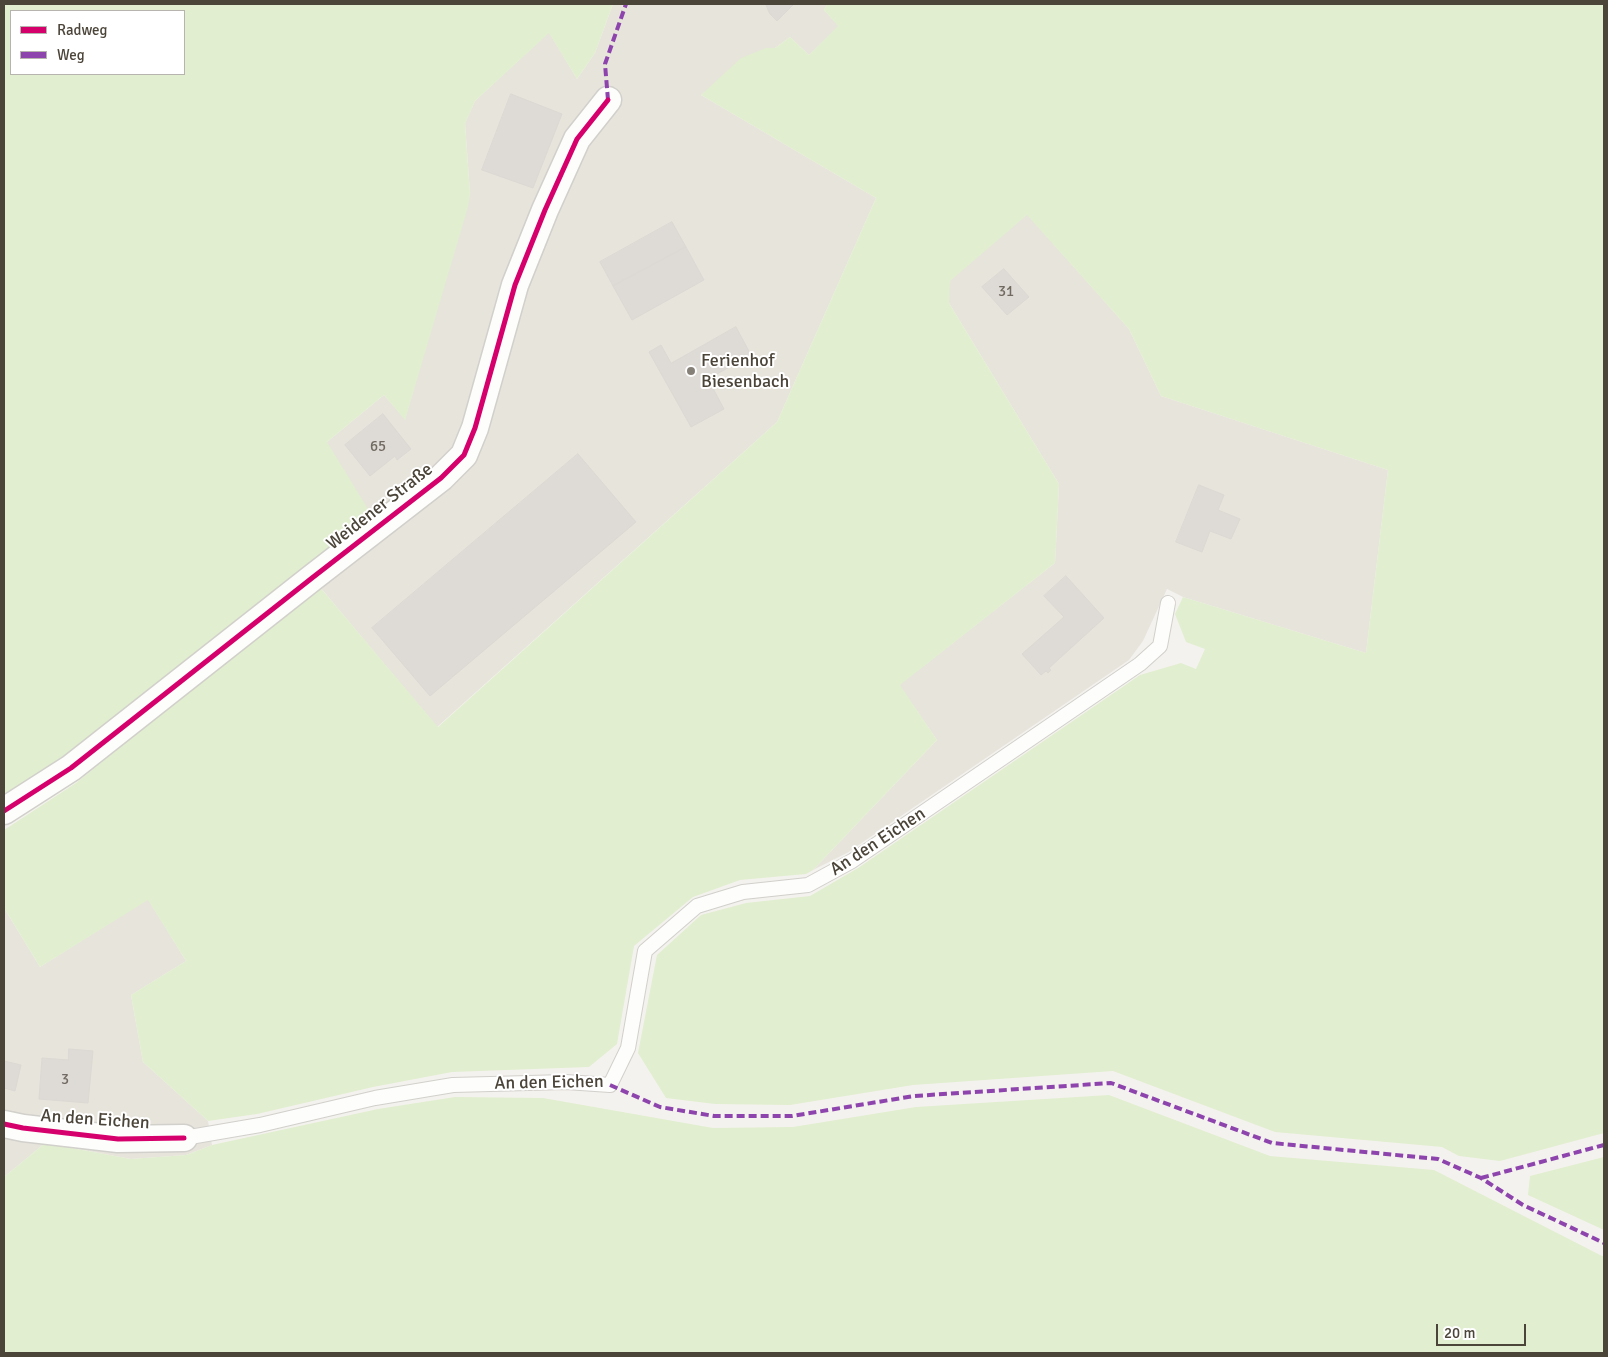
<!DOCTYPE html>
<html>
<head>
<meta charset="utf-8">
<style>
	body { margin:0 }
	#map { position:relative; width:1608px; height:1357px; overflow:hidden; background:#f4f2ee; font-family:Signika,sans-serif }
	canvas { display:block }
	.frame { position:absolute; inset:0; border:5px solid #4b4439; pointer-events:none }
	.legend { position:absolute; left:10px; top:10px; width:175px; height:65px; box-sizing:border-box; background:#fff; border:1px solid #b7b4b0; margin:0; padding:6px 9px; list-style:none; font-size:15px; color:#4b4439 }
	.legend li { display:flex; align-items:center; gap:10px; height:25px }
	.legend b { width:25px; border:1px solid #b7b4b0 }
	.scale { position:absolute; left:1436px; top:1324px; width:90px; height:22px; box-sizing:border-box; border:2px solid #4b4439; border-top:0; padding-left:6px; font-size:15px; line-height:18px; white-space:nowrap; color:#4b4439; -webkit-text-stroke:4px #fff; paint-order:stroke }
</style>
</head>
<body>
<div id="map">
<canvas width="1608" height="1357"></canvas>
<div class="frame"></div>
<ul class="legend">
<li><b style="height:6px;background:#d6006c"></b>Radweg</li>
<li><b style="height:6px;background:#8e44ad"></b>Weg</li>
</ul>
<div class="scale">20 m</div>
</div>
<script>
const ctx = document.querySelector('canvas').getContext('2d');
ctx.lineJoin = 'round';
function fillPath(path, color) {
  ctx.fillStyle = color;
  ctx.fill(path, 'evenodd');
}
function stroke(path, color, width, dash) {
  ctx.strokeStyle = color;
  ctx.lineWidth = width;
  ctx.lineCap = dash ? 'butt' : 'round';
  ctx.setLineDash(dash || []);
  ctx.stroke(path);
}
function drawText(font, color, halo, rows, align = 'center') {
  ctx.font = font + ' Signika,sans-serif';
  ctx.lineWidth = 4;
  ctx.setLineDash([]);
  ctx.textBaseline = 'middle';
  ctx.strokeStyle = halo;
  ctx.fillStyle = color;
  for (const [text, x, y, turn = 0] of rows) {
    ctx.save();
    ctx.translate(x, y);
    ctx.rotate((+turn || 0) * Math.PI / 180);
    ctx.textAlign = isNaN(turn) ? turn : align;
    if (halo) ctx.strokeText(text, 0, 0);
    ctx.fillText(text, 0, 0);
    ctx.restore();
  }
}
fillPath(new Path2D(`
	M613,4H827L824,10L839,26L809,55L790,37L775,48L766,49L701,95L876,198L777,422L437,727L305,569L327,442L384,395L405,419L470,194L465,123L475,101L549,32L577,79L595,53Z
	M1027,214L1129,329L1161,396L1388,470L1366,653L1183,597L1167,589L1143,641L1129,660L847,853L813,870L937,740L899,685L1055,563L1059,484L949,303V281Z
	M148,899L186,961L131,995L143,1062L208,1121L212,1145L186,1155L131,1159L45,1143L4,1177V908L40,967Z`), '#e7e4dc');
fillPath(new Path2D(`
	M4,4H613L595,53L577,79L549,33L475,101L465,124L470,194L468,207L405,420L384,395L327,442L373,517L66,754L4,796ZM11,11H184V74H11Z
	M827,4H1604V1133L1500,1161L1459,1156L1442,1147L1275,1132L1113,1071L913,1085L790,1105L715,1104L666,1098L638,1053L657,955L701,915L746,903L810,896L858,868L1140,675L1181,663L1196,669L1205,649L1186,642L1175,614L1183,597L1366,653L1388,470L1161,396L1129,329L1027,215L950,281L949,303L1059,484L1055,563L900,685L937,740L813,870L806,874L740,880L693,897L634,946L617,1044L589,1067L452,1072L373,1087L257,1114L208,1121L143,1062L131,995L186,961L148,900L40,967L4,908V830L76,783L319,586L438,727L777,422L876,198L701,95L741,58L766,48H775L790,37L809,55L838,26L824,10Z
	M1109,1095L1270,1156L1434,1170L1604,1257V1353H4V1177L45,1143L131,1159L186,1155L212,1145L378,1109L455,1097L543,1098L713,1128L793,1127L916,1107Z
	M1604,1157V1230L1528,1195L1530,1176Z`), '#e1eecf');
const building = new Path2D(`
	M766,4H794L777,21L770,14Z
	M511,94L562,114L533,188L482,170Z
	M672,222L686,247L613,286L600,262Z
	M686,247L704,280L632,320L613,286Z
	M1004,269L1029,297L1007,315L982,287Z
	M736,327L751,355L708,379L724,409L691,427L649,352L661,345L671,363Z
	M383,414L411,449L397,460L395,456L370,476L345,445Z
	M578,454L636,522L430,696L372,628Z
	M1199,485L1224,495L1218,510L1240,519L1231,539L1210,531L1202,552L1176,542Z
	M1066,576L1104,618L1049,668L1051,670L1048,673L1046,671L1041,675L1022,654L1064,617L1044,596Z
	M69,1049L93,1051L88,1103L39,1099L42,1058L68,1060Z
	M4,1061L21,1065L15,1091L4,1088Z`);
fillPath(building, '#dedbd6');
stroke(building, '#dcd9d4', 1);
const lane = new Path2D(`
	M184,1138L260,1125L375,1098L453,1085L566,1082L610,1085L628,1048L645,951L697,906L743,892L808,885L852,861L1140,664L1160,646L1168,603`);
const street = new Path2D(`
	M4,811L71,768L312,578L441,478L464,455L475,428L515,285L545,210L577,139L608,100
	M4,1124L23,1128L118,1139L184,1138`);
stroke(lane, '#d2d0cb', 16);
stroke(street, '#d2d0cb', 29);
stroke(lane, '#fdfdfc', 14);
stroke(street, '#fdfdfc', 26);
stroke(new Path2D(`
	M608,100L605,64L626,4
	M610,1085L660,1107L714,1116H792L914,1096L1111,1083L1272,1143L1438,1159L1481,1178L1523,1205L1604,1243
	M1481,1178L1604,1145`), '#8e44ad', 4, [8, 4]);
stroke(new Path2D(`
	M4,811L71,768L312,578L441,478L464,455L475,428L515,285L545,210L577,139L608,100
	M4,1124L23,1128L118,1139L184,1138`), '#d6006c', 5);
for (const [x, y, r, color] of [
	[691,371,5,"#868178"]
]) {
  const dot = new Path2D();
  dot.arc(x, y, r, 0, 2 * Math.PI);
  ctx.fillStyle = color;
  ctx.fill(dot);
  stroke(dot, '#fff', 2);
}
drawText('15px', '#706a61', null, [
	["31",1006,292],
	["65",378,447],
	["3",65,1080]
]);
drawText('18px', '#4b4439', '#fff', [
	["Ferienhof",701,361],
	["Biesenbach",701,382]
], 'left');
drawText('18px', '#4b4439', '#fff', [
	["Weidener Straße",380,507,-38],
	["An den Eichen",878,842,-33],
	["An den Eichen",549,1083,-1],
	["An den Eichen",95,1120,4]
]);
</script>
</body>
</html>
